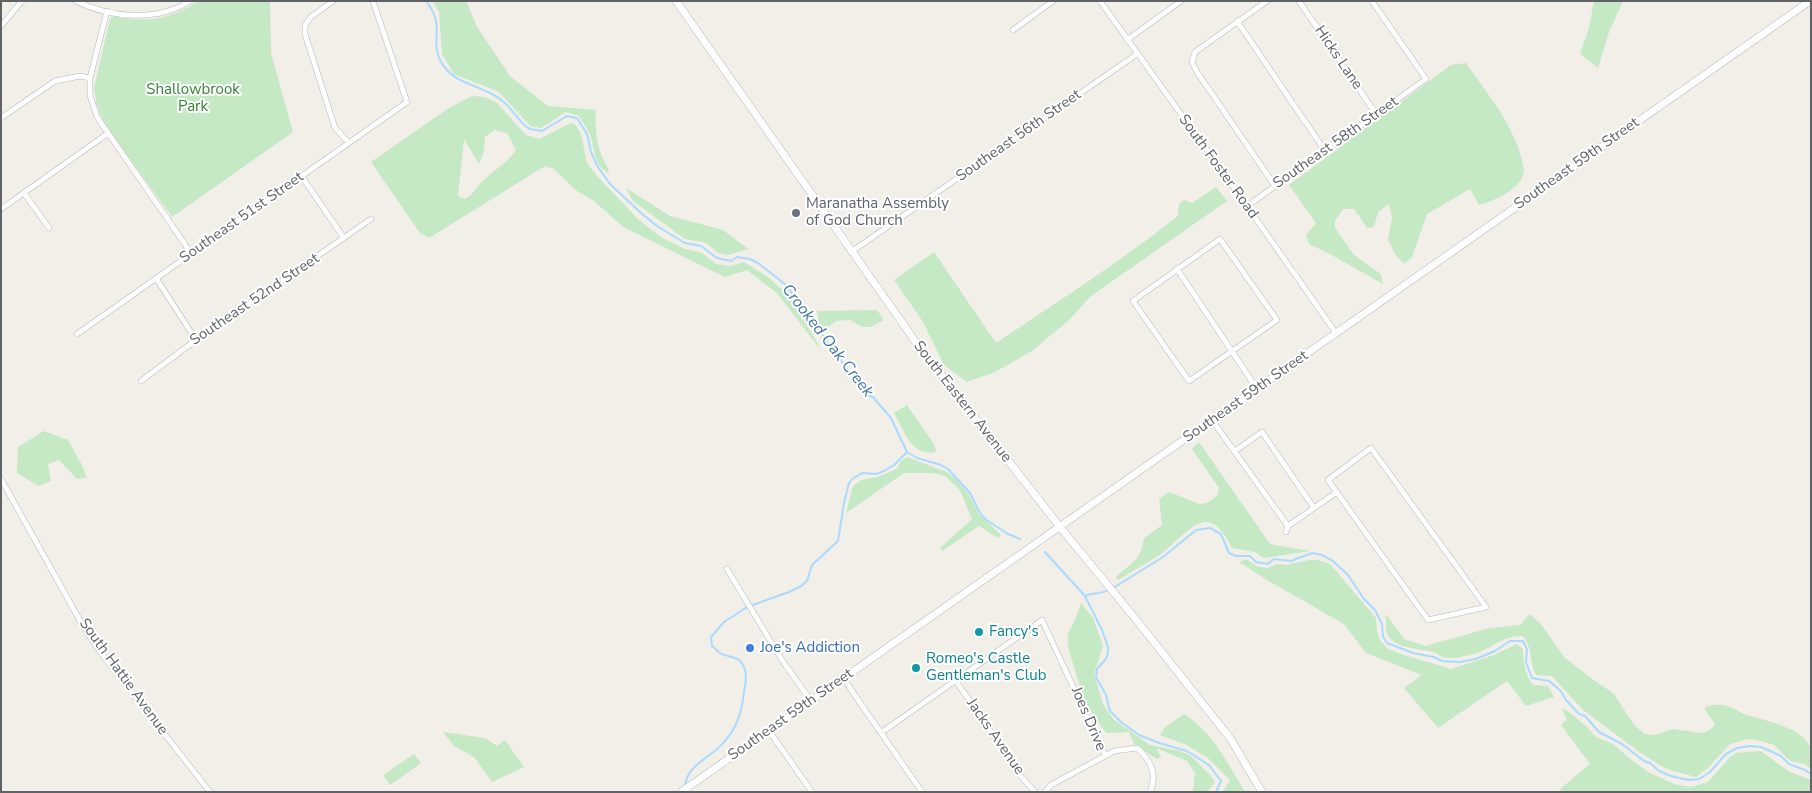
<!DOCTYPE html>
<html>
<head>
<meta charset="utf-8">
<style>
	body { margin:0 }
	#map { position:relative; width:1812px; height:793px; overflow:hidden; background:#f1efe8; font-family:"Nunito Sans",sans-serif }
	canvas { display:block }
	.frame { position:absolute; inset:0; border:2px solid #5f6368; pointer-events:none }
</style>
</head>
<body>
<div id="map">
<canvas width="1812" height="793"></canvas>
<div class="frame"></div>
</div>
<script>
const ctx = document.querySelector('canvas').getContext('2d');
ctx.lineJoin = 'round';
function fillPath(path, color) {
  ctx.fillStyle = color;
  ctx.fill(path, 'evenodd');
}
function stroke(path, color, width, dash) {
  ctx.strokeStyle = color;
  ctx.lineWidth = width;
  ctx.lineCap = dash ? 'butt' : 'round';
  ctx.setLineDash(dash || []);
  ctx.stroke(path);
}
function drawText(font, color, halo, rows, align = 'center') {
  ctx.font = font + ' "Nunito Sans",sans-serif';
  ctx.lineWidth = 4;
  ctx.setLineDash([]);
  ctx.textBaseline = 'middle';
  ctx.strokeStyle = halo;
  ctx.fillStyle = color;
  for (const [text, x, y, turn = 0] of rows) {
    ctx.save();
    ctx.translate(x, y);
    ctx.rotate((+turn || 0) * Math.PI / 180);
    ctx.textAlign = isNaN(turn) ? turn : align;
    if (halo) ctx.strokeText(text, 0, 0);
    ctx.fillText(text, 0, 0);
    ctx.restore();
  }
}
fillPath(new Path2D(`
	M198,1H270L271,53L293,132L172,217L104,123L97,106L94,88L110,19L113,16C145,23 171,20 198,1Z
	M432,1H466L477,27L510,76L548,106L596,110C595,125 596,140 601,154C603,161 608,165 609,173C594,166 595,151 591,138C589,130 583,123 579,116L566,112L541,128L530,126L499,92L454,74L442,54L439,11Z
	M1594,1H1623L1609,32L1598,68L1580,54L1589,28Z
	M1466,63C1487,93 1513,124 1522,160C1522,163 1524,168 1524,171C1521,190 1495,200 1479,205L1470,189L1427,214L1412,257L1404,264L1395,254L1388,239L1392,218L1389,204L1378,212L1374,227L1367,228L1354,209H1343L1335,221V228L1354,255L1381,274L1383,284L1330,254L1309,244L1306,235L1316,223L1289,185L1451,65Z
	M472,96L484,97L496,102L526,135L539,139L571,123L576,125L581,134L587,163L598,177L639,220L662,238L685,249L702,253L716,264L731,266L744,262L768,277L791,298L823,353L777,293L747,270L725,277L623,227L594,201L577,191L554,169L545,166L429,238L420,233L371,162L449,108ZM494,130L507,133L516,150C506,165 490,172 479,185C474,191 472,195 465,199L458,196L464,139L479,164L484,151L485,137Z
	M1216,187L1227,201L1091,296L1069,320L1032,351L995,372L967,382L944,365L923,322L894,280L934,252L996,343C1057,302 1120,262 1178,216L1179,204L1184,200L1192,203Z
	M626,188L670,216L723,230L748,249L728,255L718,253L709,245L703,242L685,239L633,201Z
	M877,310L884,320L871,327H862L850,320L836,321L825,329L819,324L817,311Z
	M907,405L934,444L936,452C911,457 904,430 894,413Z
	M44,431L68,440L82,465L87,478L77,479L59,460L48,464L51,481L38,486L17,473L18,447Z
	M1199,442L1270,544L1310,551L1264,558L1255,552L1232,548C1227,538 1218,521 1205,522C1189,524 1172,547 1158,556C1145,564 1131,572 1118,580L1116,577C1132,561 1140,563 1144,538L1162,525L1159,499L1169,492L1200,504L1207,503L1217,496L1219,488L1192,449Z
	M907,457L946,472L955,478L969,495L979,514L1001,535L998,538L979,526L942,551L940,548L972,519L960,490L945,476L933,473H904L846,513L853,486L861,480L877,477L897,469L901,461Z
	M1246,559L1258,567L1268,568L1277,564L1286,565L1309,560H1318L1330,564L1376,618L1377,631L1380,640L1388,649L1404,655L1451,669L1494,655L1517,644L1523,649C1523,662 1525,674 1533,685L1548,686L1554,697L1526,706L1507,681L1438,728L1404,688L1422,675L1366,653L1344,624L1267,580L1239,562Z
	M1081,603L1093,618L1103,646L1094,674L1103,704L1113,719L1150,745L1180,751L1191,756L1210,775L1215,782L1207,792H1193L1195,773L1187,761L1156,748L1161,757L1157,759L1134,744L1129,732L1106,733L1093,715L1083,697L1068,647V633L1072,627Z
	M1386,614L1404,639L1425,646L1490,628L1521,625L1529,614L1541,624L1564,657L1595,681L1613,693L1635,726L1645,734L1656,735L1672,729L1703,733L1710,730L1715,724L1704,708C1712,704 1721,704 1730,707C1735,708 1739,712 1744,714C1763,721 1803,726 1811,749C1812,754 1811,763 1811,769L1805,764L1790,761L1774,745L1761,741L1748,739L1730,744L1709,767L1696,777L1673,771L1661,766L1638,751L1583,710L1552,676L1536,675C1528,659 1534,651 1523,636C1502,635 1492,649 1473,654C1465,656 1451,660 1442,657C1440,656 1438,654 1436,653C1423,648 1398,650 1389,637C1385,631 1386,621 1386,614Z
	M1562,709H1565L1586,726L1596,737L1613,744L1629,758L1648,772L1674,784L1691,787L1708,782L1730,757L1736,753L1746,752L1761,751L1788,771L1811,780V792H1562L1560,789L1590,764L1561,725L1567,719Z
	M1184,714C1212,732 1228,763 1245,792H1223L1230,780L1209,759L1187,745L1160,735L1164,728Z
	M443,732L485,738L497,746L505,740L524,767L492,782L474,757L454,746Z
	M414,754L421,763L390,785L383,775Z`), '#c5e8c5');
stroke(new Path2D(`
	M426,1C446,26 430,38 440,60C453,87 486,84 506,104C513,110 522,126 530,129C533,130 538,130 542,131L567,116L577,118L587,134L591,152L598,167L610,184L641,213L657,226L685,243L701,246L717,258L731,261L737,257L750,259L758,263L786,285L856,381L867,395L873,397L891,418L907,452L917,458L941,465L948,469L970,493L979,511L985,519L1008,534L1020,539
	M1045,552L1085,596L1102,630L1108,647V653L1106,659L1097,669L1096,677L1106,695L1110,711L1121,722L1139,735L1159,743L1187,751L1209,765L1221,781L1216,792
	M1113,588L1163,557L1196,530L1210,528L1221,534L1229,553L1236,556H1250L1256,562L1268,564L1274,559L1291,561L1312,553L1322,555L1333,561L1348,575L1364,599L1375,610L1382,624L1383,637L1387,643L1413,653L1434,657L1442,661L1460,662L1476,659L1495,651L1510,641H1523L1527,649L1526,662L1532,678L1549,681L1561,691L1566,700L1579,714L1585,716L1599,732L1622,744L1644,761L1650,763L1659,771L1671,776L1689,780L1699,779L1710,772L1726,754L1737,748L1750,746L1761,747L1781,756L1789,764L1805,770L1811,774
	M1085,596C1092,592 1100,595 1108,590
	M685,785C689,762 712,758 725,741C738,726 742,710 744,692C746,681 748,671 741,662C737,656 726,657 720,653C717,651 715,648 712,646L711,637L724,622L747,607L789,592L801,586L807,581L812,565L838,541L844,503L849,483L852,479L862,473L876,474L884,471L894,465L907,452`), '#aadaff', 2);
const street = new Path2D(`
	M76,1C110,18 158,22 190,1
	M333,1L311,17L305,25V34L335,128L349,143
	M1100,1L1247,206L1336,333
	M1267,1L1195,52L1192,62L1197,72L1275,186
	M1299,1L1376,114
	M107,11L90,78V95L97,117L191,253
	M1237,21L1325,151
	M1,26L22,1
	M1013,30L1053,1
	M1127,40L1181,1
	M1,118L55,81L80,76L90,78
	M302,177L344,238
	M24,193L49,228
	M1247,206L1426,79L1372,1
	M1,209L107,134
	M1220,239L1277,320L1189,381L1133,301Z
	M851,252L1137,54
	M1177,269L1257,389
	M156,278L196,340
	M77,334L407,102L373,1
	M141,381L196,340L371,219
	M1212,420L1288,526L1286,532
	M1371,448L1486,607L1428,620L1328,480Z
	M1235,451L1262,432L1314,508
	M1,479L83,626L98,649L210,792
	M1288,526L1337,492
	M727,569L782,660L811,701
	M843,678L922,792
	M956,681L1024,780L1035,792
	M769,731L812,792
	M882,732L1042,620L1105,755
	M1045,792L1051,785L1114,751L1137,748C1151,760 1158,774 1150,792`);
const secondary = new Path2D(`
	M676,1L915,341L1060,527L1138,622L1230,738L1262,792
	M681,792L1810,1`);
stroke(street, '#b5b8bc', 6);
stroke(secondary, '#b6babf', 8);
stroke(street, '#fff', 5);
stroke(secondary, '#fff', 7);
for (const [x, y, r, color] of [
	[796,213,5,"#6b7280"],
	[979,632,5,"#0f9aa8"],
	[750,648,5,"#3f7fe0"],
	[916,668,5,"#0f9aa8"]
]) {
  const dot = new Path2D();
  dot.arc(x, y, r, 0, 2 * Math.PI);
  ctx.fillStyle = color;
  ctx.fill(dot);
  stroke(dot, '#fff', 2);
}
drawText('15px', '#5f6368', '#fff', [
	["Hicks Lane",1338,58,56],
	["Southeast 56th Street",1019,136,-35],
	["Southeast 58th Street",1336,143,-35],
	["Southeast 59th Street",1577,164,-35],
	["South Foster Road",1218,167,54],
	["Southeast 51st Street",242,218,-35],
	["Southeast 52nd Street",255,300,-34],
	["Southeast 59th Street",1246,397,-35],
	["South Eastern Avenue",962,402,52],
	["South Hattie Avenue",123,677,54],
	["Southeast 59th Street",791,715,-35],
	["Joes Drive",1088,719,67],
	["Jacks Avenue",995,737,55]
]);
drawText('15px', '#348238', '#fff', [
	["Shallowbrook",193,90],
	["Park",193,107]
]);
drawText('15px', '#5b616d', '#fff', [
	["Maranatha Assembly",806,204],
	["of God Church",806,221]
], 'left');
drawText('15px', '#0d838f', '#fff', [
	["Fancy's",989,632],
	["Romeo's Castle",926,659],
	["Gentleman's Club",926,676]
], 'left');
drawText('15px', '#366cbe', '#fff', [
	["Joe's Addiction",760,648]
], 'left');
drawText('italic 16px', '#4174aa', '#fff', [
	["Crooked Oak Creek",827,341,52]
]);
</script>
</body>
</html>
